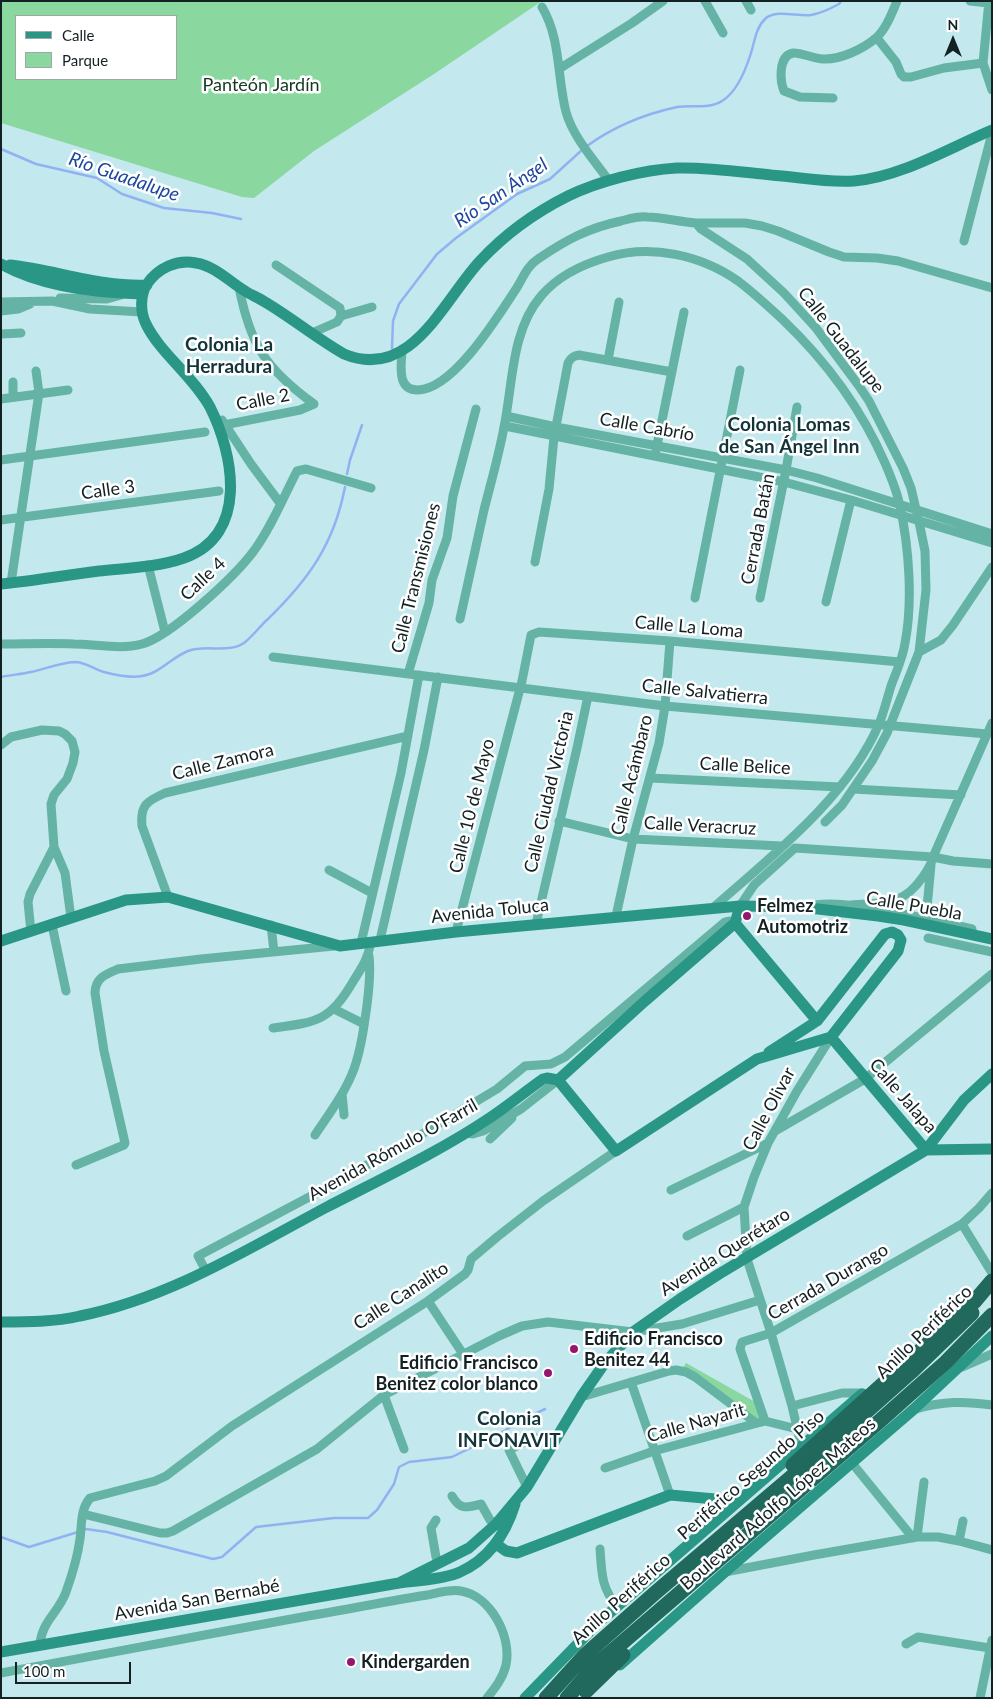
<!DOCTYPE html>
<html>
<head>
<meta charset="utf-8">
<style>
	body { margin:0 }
	#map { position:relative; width:993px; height:1699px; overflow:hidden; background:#c3e9ee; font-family:Lato,sans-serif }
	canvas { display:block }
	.frame { position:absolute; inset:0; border:2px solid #132123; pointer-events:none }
	.legend { position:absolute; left:15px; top:15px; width:162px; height:65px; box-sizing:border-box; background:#fff; border:1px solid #a1a6a7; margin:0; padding:6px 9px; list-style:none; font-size:15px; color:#132123 }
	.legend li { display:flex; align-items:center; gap:10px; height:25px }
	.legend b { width:25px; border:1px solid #a1a6a7 }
	.north { position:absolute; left:928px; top:15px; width:50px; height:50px; -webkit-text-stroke:4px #fff; paint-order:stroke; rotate:0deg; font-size:14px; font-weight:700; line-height:20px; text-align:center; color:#132123 }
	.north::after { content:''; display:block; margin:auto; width:18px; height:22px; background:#132123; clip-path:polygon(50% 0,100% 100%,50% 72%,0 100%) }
	.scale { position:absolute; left:15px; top:1662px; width:116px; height:22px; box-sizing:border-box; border:2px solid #132123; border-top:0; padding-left:6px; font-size:15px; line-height:18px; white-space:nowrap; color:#132123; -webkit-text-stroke:4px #fff; paint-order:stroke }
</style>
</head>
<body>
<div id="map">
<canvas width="993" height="1699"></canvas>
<div class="frame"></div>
<ul class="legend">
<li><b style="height:6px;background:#2a9786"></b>Calle</li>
<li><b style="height:14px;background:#8ad7a0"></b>Parque</li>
</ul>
<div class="north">N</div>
<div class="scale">100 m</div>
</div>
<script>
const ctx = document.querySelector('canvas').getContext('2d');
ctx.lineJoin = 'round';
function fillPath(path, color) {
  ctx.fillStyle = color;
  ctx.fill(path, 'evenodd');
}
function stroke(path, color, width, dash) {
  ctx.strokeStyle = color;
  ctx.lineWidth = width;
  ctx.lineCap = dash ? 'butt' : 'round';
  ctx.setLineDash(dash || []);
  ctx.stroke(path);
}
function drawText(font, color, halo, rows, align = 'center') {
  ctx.font = font + ' Lato,sans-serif';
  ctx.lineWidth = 5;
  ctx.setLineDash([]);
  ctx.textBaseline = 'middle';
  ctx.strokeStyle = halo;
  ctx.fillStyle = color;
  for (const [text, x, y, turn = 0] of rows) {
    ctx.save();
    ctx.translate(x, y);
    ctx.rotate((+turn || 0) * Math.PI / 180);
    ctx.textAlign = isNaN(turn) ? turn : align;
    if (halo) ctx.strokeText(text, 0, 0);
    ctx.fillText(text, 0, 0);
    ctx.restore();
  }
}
fillPath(new Path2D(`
	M1,1H542L434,74L314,151L254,198L242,197L1,123ZM16,16H176V79H16Z
	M686,1363L757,1403L763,1427L753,1425L690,1378L679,1374Z`), '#8ad7a0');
stroke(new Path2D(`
	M587,146C613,127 645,114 677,107C691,105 710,109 722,101C737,92 746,69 751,53C755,40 756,27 766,18C777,9 798,17 811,15C822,13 830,9 839,4L841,1
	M1,149L36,164L97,178L122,194L164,208L212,213L241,219
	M392,348L393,321L399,304L437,254L456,238L517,194L550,179L582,150
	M347,474L350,460L362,425
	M1,677C11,675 22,674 31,672C46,669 61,662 76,662C87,663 94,669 104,672C115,675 130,678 142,676C159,674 172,657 188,651C206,644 227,654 244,643C253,636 260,626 268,619C309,579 334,544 345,487
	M83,1530L86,1529L107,1532L213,1559L222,1557L256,1527L334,1518H368L377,1510L394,1484L399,1467L409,1462L452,1457L497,1435L528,1417L545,1409
	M1,1537L29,1547L78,1532`), '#91b2f1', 2.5);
stroke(new Path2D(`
	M705,1L723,33
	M746,1L751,10
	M970,1L989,3
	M989,1L983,63L992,90
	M542,7C561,39 557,77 566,112C573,137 594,160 609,181
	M877,38L896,62L901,74L904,77H911L944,68L983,63
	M559,69L632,23L663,1
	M833,98L800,97L784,91C780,81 778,56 793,53C800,52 814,59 823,59C840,60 863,49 876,38C886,29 892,13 897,1
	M696,223H745L762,226L778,231L829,252L844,257L877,258L898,261L992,288
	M964,241L990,141L991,130
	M276,265L340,308L341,316L337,322L312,333
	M60,298L107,299L121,295
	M1,302L52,301L90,309L142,312
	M1,311L18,309L30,304
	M341,316L372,307
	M1,334L21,333
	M402,352C401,367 397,390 418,390C454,389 498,316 516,289C523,278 527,266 538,259C566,240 588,228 621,221C629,219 638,216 647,217C663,217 679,222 696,223L701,229L747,259L784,293L816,328L859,386L869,401L903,468L911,488L919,522L925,551L926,590L919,652L887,733L872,761L842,805L825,822
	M608,360L619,302
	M13,382V397
	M1,399L68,390
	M506,416L556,427L786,470L817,478L992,534
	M222,420L251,464L280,503
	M224,425L300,410L314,404C266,369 250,345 239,287
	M505,426L784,482L851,500L992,543
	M656,450L684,312
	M1,460L205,432
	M1,520L219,491
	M535,562L549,489L554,437L568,363C571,358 573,356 579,355L672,372
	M148,565L165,632
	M11,583L39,393L36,371
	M695,598L740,370
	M760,598L786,470L797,407
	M826,602L851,500
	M460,619C468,582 476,546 484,510C491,482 499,455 504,427C513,384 511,331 541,296C558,276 583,264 608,257C651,244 701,255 738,281C754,293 769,307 783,320C826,361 861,408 885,463C891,477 897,491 900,506C909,547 913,602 905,643C903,658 896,672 891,686C887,699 884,712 879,724C847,798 773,855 714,907
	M1,644C25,644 50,643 74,644C95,644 121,650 142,644C171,636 235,576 253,552C271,528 283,498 297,471L306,469L371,488
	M919,652L941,640L953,625L992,567
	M273,657L665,706L987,734
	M408,674L429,603L432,580L447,538L453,496L476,409
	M1,745L11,737L42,730L59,731L65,734L72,741L75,752L73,763L67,779L54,795L51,804L54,847L65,873L71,918
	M650,778L840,787
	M853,789L961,795
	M559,821L633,839L782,846
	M329,870L372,893
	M168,897L142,826C140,805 147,801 165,793L408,736
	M815,905C838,902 859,907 881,910C912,915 942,922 972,929
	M851,905C882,902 902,907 922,878C927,871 931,866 933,857L992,723
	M740,906L754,885L795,848L933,857L953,861L992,864
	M616,916L633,839L659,743L665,706L670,641
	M926,918L931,865
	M536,924L577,748L588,696
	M52,925L66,991
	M271,925L274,952
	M31,932L28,902L30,894L54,847
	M456,932L522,681L531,635L539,632L670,641L900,662
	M928,938L992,952
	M380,940L424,750L438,677
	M361,943L401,773L419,675
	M334,1009L364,1024
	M273,1028C318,1022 330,1021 354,980C363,966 368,958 371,942
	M342,1094L344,1115
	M775,1131L865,1079L992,974
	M465,1133L473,1134L483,1131L521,1109L558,1080
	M315,1135C329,1114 345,1093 354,1069C361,1049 364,1027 367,1005C369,989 371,973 369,956
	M490,1139L512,1118
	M76,1165L124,1145L125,1143L104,1051L95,993C95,978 106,974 118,969L201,959L334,946
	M671,1190L768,1143
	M962,1224L992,1273
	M687,1236L744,1207
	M206,1271L198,1256L328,1187L422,1134L497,1089L525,1066L551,1064L565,1057L725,922L729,921L735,923
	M428,1301L463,1354
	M962,1367L992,1354
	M631,1382L670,1495
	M384,1395L404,1449
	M581,1397L669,1371L676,1370L686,1372L695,1377L756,1423
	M792,1406L842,1393H863
	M916,1409C943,1401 964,1401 992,1405
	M765,1421L740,1349L742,1342L771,1333L962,1224L979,1208L992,1193
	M801,1445L792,1406L771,1333L747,1259L744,1207L754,1177L768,1143L797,1091L831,1037
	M852,1463L913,1538
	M605,1468L654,1451L765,1421L797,1429
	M527,1487L509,1450L534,1437
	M452,1496C460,1510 466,1508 481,1504L490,1520L496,1524
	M83,1514L160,1533H167L173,1531L317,1449L384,1395L499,1336L522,1326L548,1322L633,1332L682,1324L760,1300
	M436,1520L431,1528L436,1557L440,1563
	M917,1537L924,1482
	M959,1541L963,1521
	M600,1549C602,1575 601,1586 617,1607
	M725,1572L814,1555L917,1537H938L959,1541L992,1550
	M40,1644C42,1621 59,1612 66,1592C71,1578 78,1554 80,1539C82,1525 80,1510 90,1498L155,1481L166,1476L232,1426L428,1301L465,1274L468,1270L471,1259L497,1237L543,1201L616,1151
	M906,1644L918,1637L990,1648
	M1,1673C117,1652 232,1629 348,1609C374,1604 401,1599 427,1595C437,1593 451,1589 461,1591C491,1596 512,1637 506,1665C503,1678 495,1688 487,1698
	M980,1698L992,1640`), '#64b3a4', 9);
stroke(new Path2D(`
	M1,264C42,287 97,293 143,294
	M10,265C55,270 101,287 147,285
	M1,584C34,581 66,575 99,571C126,568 159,567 184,558C249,535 234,455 210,407C193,376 160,353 146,324C140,312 140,295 147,284C158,268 177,259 196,263C215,266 230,282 245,291C251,295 259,298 265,302C292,318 316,338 344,354C411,382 443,301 480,261C506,233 534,213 568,196C599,181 642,170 677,168C708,167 741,172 771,175C798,177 827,183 854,181C901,177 949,148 992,130
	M735,923L817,1021
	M1,941L126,900L168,897L340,946L456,932L740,906L801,907L878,916L904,920L992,939
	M831,1037L926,1150L992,1149
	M769,1052L817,1021L885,934L892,932L898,935L901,940L898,951L831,1037
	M558,1080L616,1151L757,1059L831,1037
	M558,1080L645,1001L735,923L740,906
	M1,1322C28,1322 54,1322 80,1316C169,1298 246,1250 325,1208C381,1179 439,1152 491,1117C509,1105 526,1091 543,1079L547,1078L558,1080
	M496,1544L506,1551L517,1553L670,1495L738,1501
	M399,1583L469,1548L496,1524L527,1487L581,1397L604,1364L633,1332L680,1299L719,1274L926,1150L964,1100L992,1074
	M1,1652L399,1583C415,1581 446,1579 460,1572C489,1559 506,1533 515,1504
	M620,1665L725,1572L914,1409L992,1336
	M525,1698L598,1623L862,1394`), '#2a9786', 11);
stroke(new Path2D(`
	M586,1691L623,1655
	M546,1698L585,1655L655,1593L829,1445L911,1372L972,1313
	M567,1698L595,1666L874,1426L946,1362L992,1315`), '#21695d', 15);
stroke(new Path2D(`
	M793,1465L974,1302L992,1281`), '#21695d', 15);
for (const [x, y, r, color] of [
	[747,916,5,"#97166d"],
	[574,1349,5,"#97166d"],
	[548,1373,5,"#97166d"],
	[351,1662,5,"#97166d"]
]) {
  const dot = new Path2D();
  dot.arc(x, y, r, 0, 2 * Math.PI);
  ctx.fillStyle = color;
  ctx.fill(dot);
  stroke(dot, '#fff', 2);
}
drawText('18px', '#133820', '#fff', [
	["Panteón Jardín",261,85]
]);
drawText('18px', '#132123', '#fff', [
	["Calle Guadalupe",841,340,52],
	["Calle 2",263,400,-11],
	["Calle Cabrío",647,427,10],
	["Calle 3",108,490,-8],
	["Cerrada Batán",758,529,-79],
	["Calle Transmisiones",416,578,-76],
	["Calle 4",203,579,-43],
	["Calle La Loma",689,627,5],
	["Calle Salvatierra",705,692,6],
	["Calle Zamora",223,762,-14],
	["Calle Belice",745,766,3],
	["Calle Acámbaro",632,775,-76],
	["Calle Ciudad Victoria",549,792,-77],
	["Calle 10 de Mayo",472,806,-76],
	["Calle Veracruz",700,826,3],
	["Calle Puebla",914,906,10],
	["Avenida Toluca",490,911,-6],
	["Calle Jalapa",903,1096,49],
	["Calle Olivar",769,1109,-62],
	["Avenida Rómulo O'Farril",393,1150,-29],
	["Avenida Querétaro",725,1252,-32],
	["Cerrada Durango",828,1282,-30],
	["Calle Canalito",401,1296,-33],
	["Anillo Periférico",924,1332,-44],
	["Calle Nayarit",696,1423,-16],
	["Periférico Segundo Piso",751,1475,-41],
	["Boulevard Adolfo López Mateos",778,1504,-41],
	["Anillo Periférico",621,1599,-42],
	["Avenida San Bernabé",197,1600,-10]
]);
drawText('bold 18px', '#132123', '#fff', [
	["Felmez",757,906],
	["Automotriz",757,927],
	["Edificio Francisco",584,1339],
	["Benitez 44",584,1360],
	["Edificio Francisco",538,1363,"right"],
	["Benitez color blanco",538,1384,"right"],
	["Kindergarden",361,1662]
], 'left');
drawText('italic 19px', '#1c469f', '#fff', [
	["Río Guadalupe",124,177,19],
	["Río San Ángel",501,193,-34]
]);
drawText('bold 19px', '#123439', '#fff', [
	["Colonia La",229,345],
	["Herradura",229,367],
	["Colonia Lomas",789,425],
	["de San Ángel Inn",789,447],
	["Colonia",509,1419],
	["INFONAVIT",509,1441]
]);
</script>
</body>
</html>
